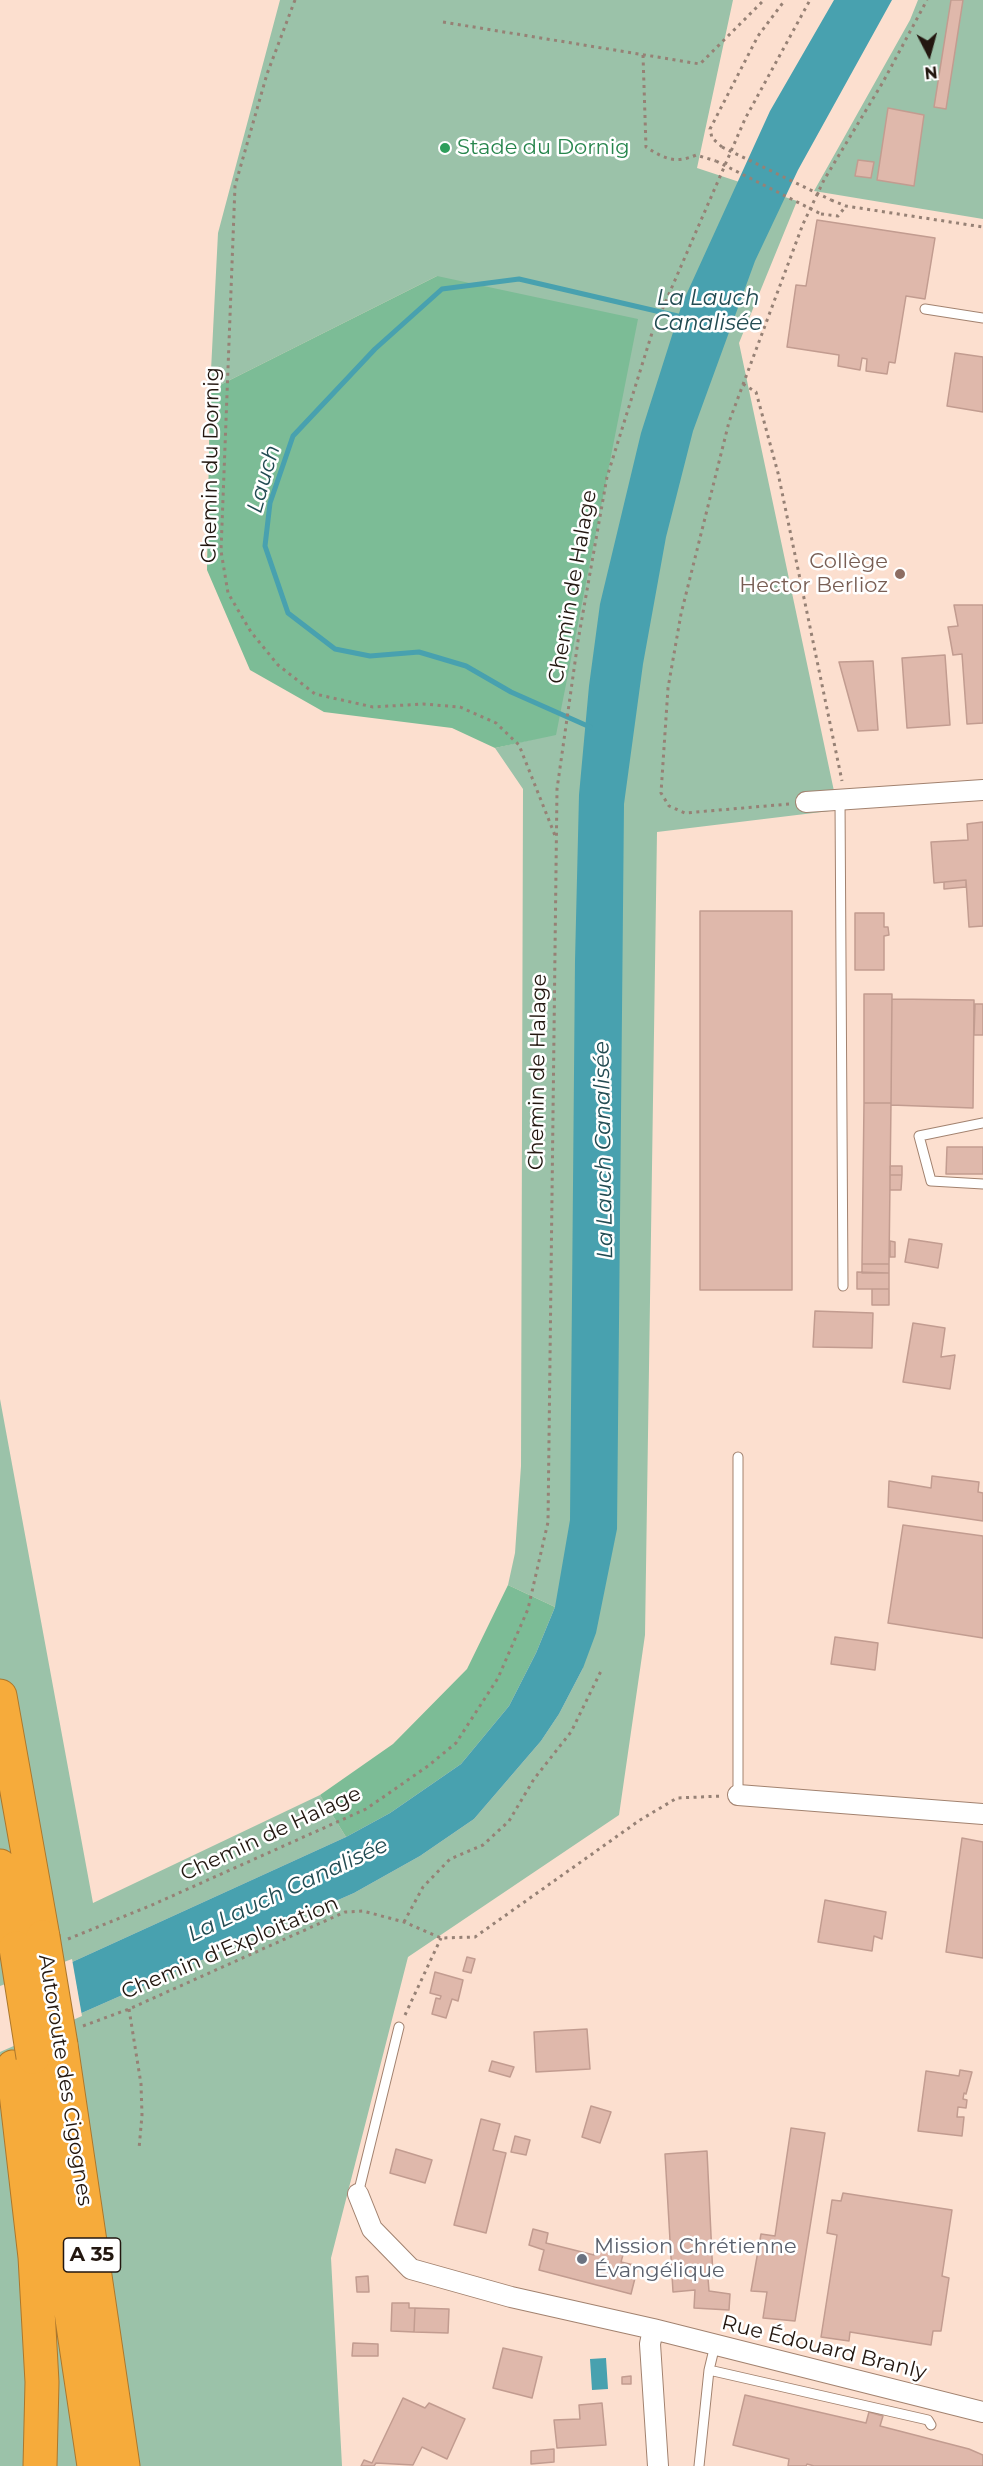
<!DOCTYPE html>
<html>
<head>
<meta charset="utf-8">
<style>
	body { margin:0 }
	#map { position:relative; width:983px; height:2466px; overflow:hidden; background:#fcdfcf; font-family:Montserrat,sans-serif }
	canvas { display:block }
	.north { position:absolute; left:899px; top:24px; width:60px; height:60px; -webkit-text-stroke:4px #fff; paint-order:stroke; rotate:174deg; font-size:16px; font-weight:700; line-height:24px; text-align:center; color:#231710 }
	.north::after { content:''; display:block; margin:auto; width:21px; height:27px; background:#231710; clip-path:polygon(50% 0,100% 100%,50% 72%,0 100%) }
</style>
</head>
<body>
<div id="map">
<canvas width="983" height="2466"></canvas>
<div class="north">N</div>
</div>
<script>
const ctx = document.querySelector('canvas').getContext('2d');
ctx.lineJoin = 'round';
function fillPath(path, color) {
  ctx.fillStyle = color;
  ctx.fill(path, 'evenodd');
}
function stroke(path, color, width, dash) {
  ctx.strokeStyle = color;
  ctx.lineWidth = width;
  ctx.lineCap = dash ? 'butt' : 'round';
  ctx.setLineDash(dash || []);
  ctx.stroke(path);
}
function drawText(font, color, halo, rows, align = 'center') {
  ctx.font = font + ' Montserrat,sans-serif';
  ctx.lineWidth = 5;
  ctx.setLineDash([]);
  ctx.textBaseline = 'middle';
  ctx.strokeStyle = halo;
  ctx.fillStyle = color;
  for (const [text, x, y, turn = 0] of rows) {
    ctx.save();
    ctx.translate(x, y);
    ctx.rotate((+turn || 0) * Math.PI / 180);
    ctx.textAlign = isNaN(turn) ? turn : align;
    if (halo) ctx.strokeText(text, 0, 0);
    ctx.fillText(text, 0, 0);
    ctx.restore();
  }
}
fillPath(new Path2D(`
	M280,0H733L697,168L797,201L739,343L838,810L657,832L645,1635L619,1815L408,1957L331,2258L342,2466H0V2049L354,1893L420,1856L474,1819L541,1741L559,1714L583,1668L555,1607L508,1585L515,1553L521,1466L523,789L495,748L556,734L437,276L210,390L218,233Z
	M918,0H983V219L814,191L910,20Z
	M0,1399L93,1903L320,1795L346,1837L70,1963L0,1989Z`), '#9bc2a9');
fillPath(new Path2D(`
	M437,276L638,319L556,735L495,748L452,728L324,712L250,670L207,570L210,390Z
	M508,1585L555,1607L536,1653L509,1706L461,1764L390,1813L346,1837L320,1795L393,1744L467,1669Z`), '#7cbc96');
fillPath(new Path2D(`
	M834,0H892L798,170L755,261L693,431L666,537L643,664L624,804L617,1529L596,1633L583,1668L559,1714L541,1741L474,1819L420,1856L354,1893L0,2049L70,1963L346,1837L390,1813L461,1764L509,1706L536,1653L555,1607L570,1520L575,961L579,795L589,686L600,604L641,433L682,304L770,111Z
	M606,2358L608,2389L592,2390L590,2359Z`), '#48a1af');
fillPath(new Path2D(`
	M72,1959L82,2016L0,2052V1986Z`), '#fcdfcf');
stroke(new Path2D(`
	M590,727L511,692L466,666L419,652L370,656L335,649L288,613L265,546L270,503L293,436L375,349L442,289L519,279L682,317`), '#48a1af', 5);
const building = new Path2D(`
	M951,0H963L946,109L934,107Z
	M888,108L924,115L914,186L877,180Z
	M858,160L874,162L871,178L855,176Z
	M817,220L935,238L925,299L906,296L895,363L889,362L887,374L866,371L867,359L862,358L860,370L838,366L839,355L787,347L796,285L806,286Z
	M955,353L983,357V412L947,406Z
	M954,605H983V723L967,724L962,654L953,655L948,627L958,626Z
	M945,655L950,725L907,728L902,658Z
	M873,661L878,730L858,731L839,662Z
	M983,822V926L969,927L966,880L934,883L931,842L968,840L967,824Z
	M966,880V887L944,889V882Z
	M700,911H792V1290H700Z
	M855,913H884V927H888L889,935L884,936V970H855Z
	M864,994H892L891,1103H864Z
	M892,999L974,1000L973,1108L891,1105Z
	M975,1004H983V1035H974Z
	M864,1103H891L889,1264H862Z
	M947,1147H983V1174H946Z
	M890,1166H902V1175H890Z
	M890,1175H902L901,1190H890Z
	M909,1239L942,1244L938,1268L905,1262Z
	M890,1241L895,1242V1257H890Z
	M862,1264H889V1273H862Z
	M857,1272L889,1273V1289H857Z
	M872,1289H889V1305H872Z
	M815,1311L873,1313L872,1348L813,1347Z
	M913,1323L945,1328L941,1357L955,1355L950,1389L903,1382Z
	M932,1476L979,1482L978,1492L983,1493V1521L888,1507L889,1481L931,1488Z
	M903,1525L983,1536V1638L888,1623Z
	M835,1637L878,1643L875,1670L831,1664Z
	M962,1838L983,1842V1958L946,1952Z
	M825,1900L886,1912L882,1939L874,1936L872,1951L818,1942Z
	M467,1957L475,1959L471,1973L463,1971Z
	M435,1972L463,1980L458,2001L452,1999L446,2018L432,2014L436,1998L440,1999L441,1996L430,1993Z
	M587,2029L590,2069L536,2072L534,2032Z
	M492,2061L514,2067L510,2077L489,2071Z
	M960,2070L972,2072L966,2094L964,2093L963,2099L967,2100L966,2108L958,2107L957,2117H964L962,2136L918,2131L926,2071L959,2076Z
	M591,2106L611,2112L600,2143L582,2137Z
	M481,2119L500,2124L493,2150L506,2153L486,2233L454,2225Z
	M791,2128L825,2133L795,2321L763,2318L767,2292L751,2291L761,2234L775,2236Z
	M515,2136L530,2140L526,2155L511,2152Z
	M396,2149L432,2160L425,2183L390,2173Z
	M707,2151L713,2277L708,2278L709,2291L730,2294L729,2310L694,2308L695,2290L673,2292L665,2154Z
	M843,2193L952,2210L942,2276L949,2278L941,2331H933L931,2345L850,2332L849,2341L821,2337L837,2235L827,2233L832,2200L841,2201Z
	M533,2229L548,2233L546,2243L594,2255L597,2243L624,2251L621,2262L638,2266L631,2294L539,2270L544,2250L529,2245Z
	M368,2276L369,2292H357L356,2277Z
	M392,2303H409V2308H415L414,2332L391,2331Z
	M415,2308L449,2309L448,2333L414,2332Z
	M353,2343L378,2344V2356H352Z
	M503,2348L542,2357L532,2398L493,2388Z
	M631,2376V2384H622V2377Z
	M745,2395L866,2423L869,2412L883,2416L880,2426L969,2449L983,2455V2466H814L807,2464L806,2466H788L789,2459L733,2445Z
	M403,2398L425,2408L429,2403L465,2419L447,2459L422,2447L413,2465L376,2463L374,2466H361L364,2460L372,2463Z
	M602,2403L606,2445L557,2448L554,2420L580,2419L579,2405Z
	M554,2449V2462L531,2464V2451Z`);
fillPath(building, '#dfb8ab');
stroke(building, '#c29c90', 1.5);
const lane = new Path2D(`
	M925,309L983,318
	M840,800L843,1286
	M983,1123L919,1136L931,1181L983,1184
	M738,1457V1795
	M358,2194L399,2027
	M709,2370L928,2420L931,2425
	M699,2466L709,2370L715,2345`);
const street = new Path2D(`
	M806,802L983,790
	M738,1795L983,1814
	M358,2194L372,2229L411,2269L511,2297L653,2329L983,2412
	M653,2329L650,2344L658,2466`);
const highway = new Path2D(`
	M0,1696L43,1937
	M0,1866L16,1948
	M61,2045L123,2466
	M33,2057L94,2466
	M13,2067L35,2257L42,2382L40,2466`);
stroke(lane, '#a2826f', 11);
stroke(street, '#a2826f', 22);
stroke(highway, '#ac772c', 35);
stroke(new Path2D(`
	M295,0L267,74L235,186L221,551L228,593L251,632L278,665L315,694L373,707L423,704L460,707L496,723L519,745L556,838
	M443,22L700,64L764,0
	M643,55L646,147C665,159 675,164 696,155L716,161
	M722,147L712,138L710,129L758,36L785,0
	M831,200L846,206L983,227
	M821,214L838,216L846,206
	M743,384L756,392L778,473L842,781
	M789,804L685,813L669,806L661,793L668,688L681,614L729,422L803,224L824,180L883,82L927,0
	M404,1922L423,1887L450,1859L483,1845L509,1821L534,1779L571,1732L602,1669
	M68,1939L152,1905L366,1809L428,1766L456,1743L498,1678L528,1609L548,1522L557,789L578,641L607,477L652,333L745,119L810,0
	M129,2009L141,2084L142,2115L139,2149
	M405,2015L441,1938
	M83,2026L129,2009L345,1912L363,1911L404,1922L441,1938L475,1937L640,1820L677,1798L722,1796`), '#968175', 3, [3, 4.5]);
stroke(lane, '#fff', 9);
stroke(street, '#fff', 20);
stroke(highway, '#f6ab3b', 33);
const highwayBridge = new Path2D(`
	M43,1937L61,2045
	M16,1948L33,2057`);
stroke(highwayBridge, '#ac772c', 35, []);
stroke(new Path2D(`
	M722,147L831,200
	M716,161L821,214`), '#968175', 3, [3, 4.5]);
stroke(highwayBridge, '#f6ab3b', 33);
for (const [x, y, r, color] of [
	[445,148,6,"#2e9e5b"],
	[900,574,6,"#8d6e63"],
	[582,2259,6,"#6b7280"]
]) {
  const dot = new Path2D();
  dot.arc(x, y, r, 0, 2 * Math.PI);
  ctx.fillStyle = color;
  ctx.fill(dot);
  stroke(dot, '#fff', 2);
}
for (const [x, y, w] of [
	[92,2255,57]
]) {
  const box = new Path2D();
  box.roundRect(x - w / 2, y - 17, w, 34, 4.5);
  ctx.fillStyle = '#fff';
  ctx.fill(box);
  stroke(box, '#231710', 1.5);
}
drawText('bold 20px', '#231710', null, [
	["A 35",92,2255]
]);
drawText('21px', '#27864d', '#fff', [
	["Stade du Dornig",457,148]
], 'left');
drawText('21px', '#231710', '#fff', [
	["Chemin du Dornig",211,465,-89],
	["Chemin de Halage",573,587,-80],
	["Chemin de Halage",538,1072,-89],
	["Chemin de Halage",271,1834,-25],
	["Chemin d'Exploitation",230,1948,-23],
	["Autoroute des Cigognes",65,2080,81],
	["Rue Édouard Branly",824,2348,14]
]);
drawText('21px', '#785e54', '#fff', [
	["Collège",888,562],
	["Hector Berlioz",888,586]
], 'right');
drawText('21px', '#5b616d', '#fff', [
	["Mission Chrétienne",594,2247],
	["Évangélique",594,2271]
], 'left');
drawText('italic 22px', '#224b52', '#fff', [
	["La Lauch",708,299],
	["Canalisée",708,324],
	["Lauch",264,479,-74],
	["La Lauch Canalisée",604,1150,-91],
	["La Lauch Canalisée",288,1890,-25]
]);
</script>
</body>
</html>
